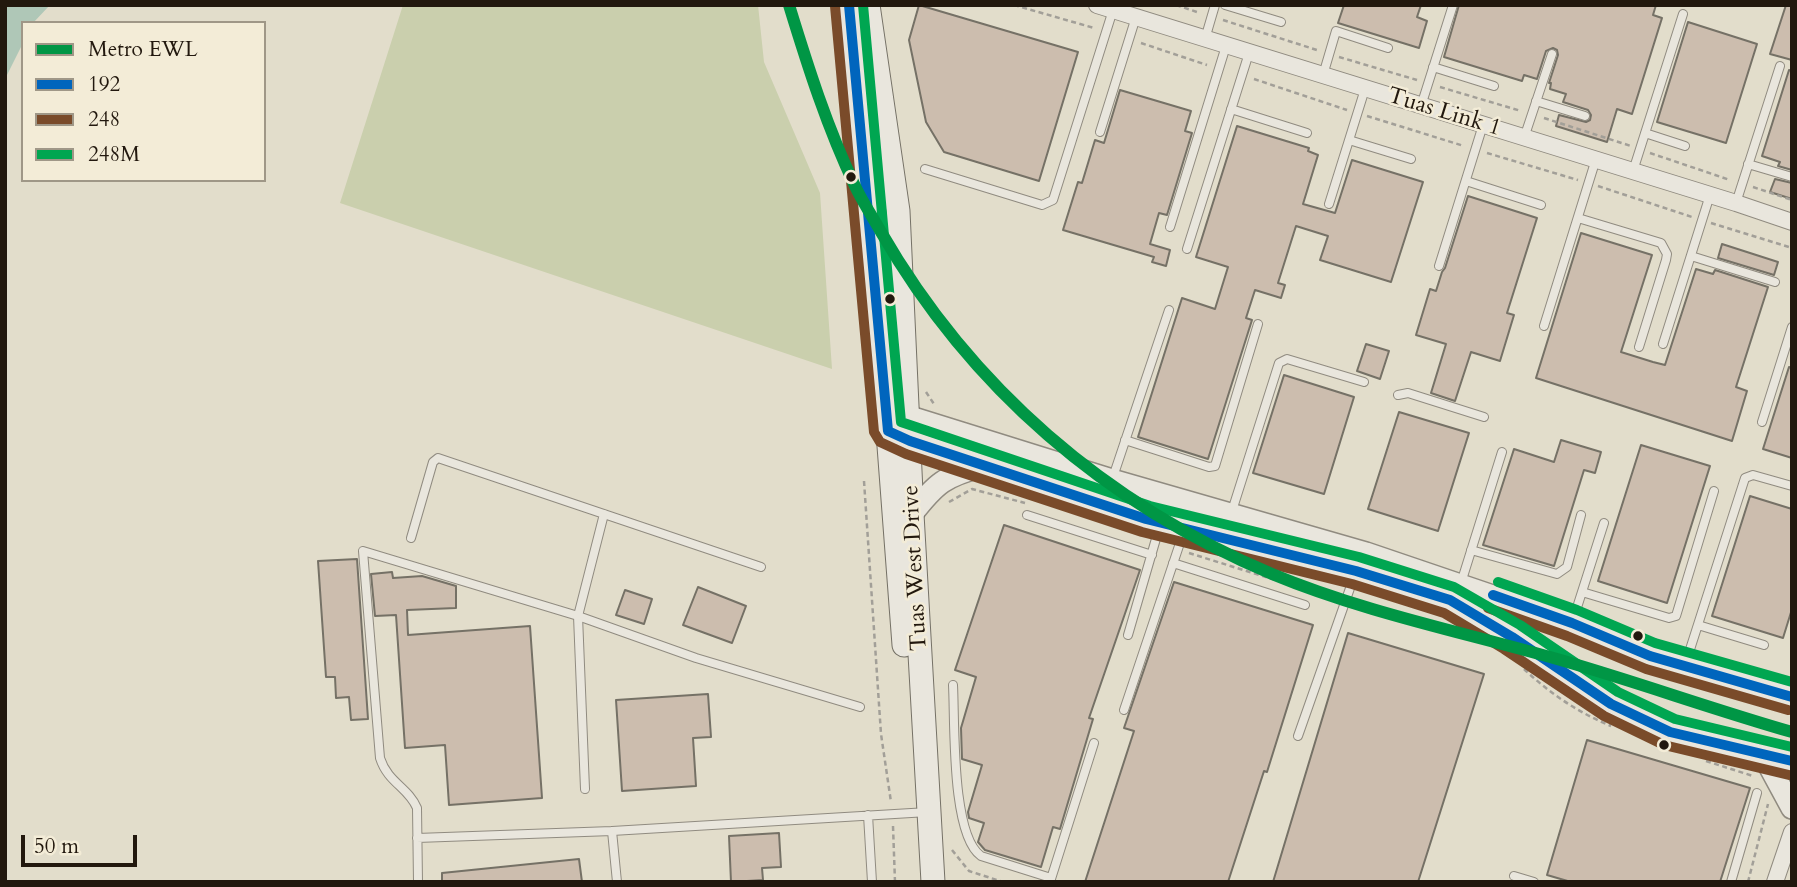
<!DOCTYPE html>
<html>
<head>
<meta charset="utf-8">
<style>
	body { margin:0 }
	#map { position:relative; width:1797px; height:887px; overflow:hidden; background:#e2ddcb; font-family:Cardo,serif }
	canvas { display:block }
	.frame { position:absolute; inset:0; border:7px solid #22180e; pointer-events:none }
	.legend { position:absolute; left:21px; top:21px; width:245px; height:161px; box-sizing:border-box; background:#f3ecd7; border:2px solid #9f9787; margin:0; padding:9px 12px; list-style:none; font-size:21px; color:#22180e }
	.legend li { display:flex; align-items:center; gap:14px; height:35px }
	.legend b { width:35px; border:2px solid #9f9787 }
	.scale { position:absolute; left:21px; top:835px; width:116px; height:32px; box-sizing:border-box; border:4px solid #22180e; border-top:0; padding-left:9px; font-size:21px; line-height:24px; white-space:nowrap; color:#22180e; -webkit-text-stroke:5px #f3ecd7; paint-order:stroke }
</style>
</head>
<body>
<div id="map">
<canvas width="1797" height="887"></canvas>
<div class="frame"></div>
<ul class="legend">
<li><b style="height:9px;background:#009645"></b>Metro EWL</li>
<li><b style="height:9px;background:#0065bd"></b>192</li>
<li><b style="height:9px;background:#7a4b2a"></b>248</li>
<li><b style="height:9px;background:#00a651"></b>248M</li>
</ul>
<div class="scale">50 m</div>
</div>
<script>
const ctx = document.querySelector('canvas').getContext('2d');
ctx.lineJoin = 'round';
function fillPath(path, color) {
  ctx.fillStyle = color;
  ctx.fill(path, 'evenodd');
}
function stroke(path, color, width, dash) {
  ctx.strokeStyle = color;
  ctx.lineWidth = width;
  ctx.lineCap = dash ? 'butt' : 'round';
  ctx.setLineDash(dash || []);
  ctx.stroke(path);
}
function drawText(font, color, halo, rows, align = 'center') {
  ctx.font = font + ' Cardo,serif';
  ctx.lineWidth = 5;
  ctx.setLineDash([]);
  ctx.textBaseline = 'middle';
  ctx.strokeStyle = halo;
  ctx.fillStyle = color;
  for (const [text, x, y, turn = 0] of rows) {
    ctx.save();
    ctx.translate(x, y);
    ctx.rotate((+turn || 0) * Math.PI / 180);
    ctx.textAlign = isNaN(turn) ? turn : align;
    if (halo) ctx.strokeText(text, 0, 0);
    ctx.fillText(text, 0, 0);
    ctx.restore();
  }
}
fillPath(new Path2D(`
	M403,5H758L764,62L820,193L832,369L340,203Z`), '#cacfad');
fillPath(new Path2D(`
	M5,5H50L33,23H23V43L5,79Z`), '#afc7b7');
const building = new Path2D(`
	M919,5L1078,52L1039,181L944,152L926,122L909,40Z
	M1344,5H1421L1417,17L1427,21L1419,48L1338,23Z
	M1459,5H1656L1653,15L1662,18L1632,114L1617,109L1607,142L1556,126L1559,115L1586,122L1590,120L1591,115L1588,110L1563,102L1566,94L1550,89L1551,83H1549L1558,55L1557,50L1553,48L1546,51L1537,79L1524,75L1522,81L1444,57Z
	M1786,5H1792V60L1770,54Z
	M1688,22L1757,44L1726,143L1657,122Z
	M1789,70L1792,71V170L1778,166L1780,162L1762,156Z
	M1120,90L1191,111L1185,131L1192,133L1167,215L1159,213L1150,244L1170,250L1166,266L1152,262L1154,257L1063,230L1078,182L1082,183L1095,140L1104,143Z
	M1237,126L1309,148L1308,151L1318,155L1303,204L1335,213L1352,160L1423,182L1391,282L1320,260L1328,236L1296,226L1278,283L1285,285L1281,298L1255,290L1246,318L1252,320L1208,459L1138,437L1182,298L1215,309L1228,267L1196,257Z
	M1775,179L1792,183V199L1770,192Z
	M1468,196L1537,218L1507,313L1514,315L1500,361L1471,352L1455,401L1431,393L1446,344L1416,335L1430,289L1436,291L1442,272L1445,268Z
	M1581,233L1652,255L1621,352L1653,362L1665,365L1696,269L1713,274L1715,270L1768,287L1736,387L1747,391L1732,441L1536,378Z
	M1722,244L1778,262L1774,275L1718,258Z
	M1366,344L1389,351L1380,379L1357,371Z
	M1789,367L1792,368V458L1763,449Z
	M1284,375L1354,397L1324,494L1253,473Z
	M1399,412L1469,433L1438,531L1368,509Z
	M1561,440L1601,452L1595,473L1584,470L1554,566L1483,545L1514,449L1554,462Z
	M1641,445L1710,466L1667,603L1598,581Z
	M1750,496L1792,509V609L1783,638L1712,616Z
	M1004,525L1140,570L1089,718L1093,719L1060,829L1053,827L1041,867L985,850L978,842L984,823L969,818L968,812L982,765L962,759L961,728L976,677L955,670Z
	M357,559L368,719L351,720L349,697L336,698L335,677H326L318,561Z
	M392,572L393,578L422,576L456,586V608L407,610L408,635L530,626L542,798L449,805L445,745L405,748L396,615L375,616L371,574Z
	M1174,582L1313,625L1267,772L1264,771L1228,882H1085L1134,731L1124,728Z
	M698,587L746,606L732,643L683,625Z
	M625,590L652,599L644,624L616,615Z
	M1348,633L1484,674L1418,882H1273Z
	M708,694L711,737L693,738L696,786L622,791L616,700Z
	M1587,740L1750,788L1720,882H1571L1547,875Z
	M779,833L781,867L762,868L763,880L731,882L729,836Z
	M579,859L582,882H442V873Z`);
fillPath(building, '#ccbdae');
stroke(building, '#757166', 2);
const service = new Path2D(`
	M1225,5L1281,22
	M1205,39L1215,5
	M1433,67L1494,86
	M1323,75L1336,31L1388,48
	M1536,101L1585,116
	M1421,106L1453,5
	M1231,109L1307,133
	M1100,132L1136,17
	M1645,133L1685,146
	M1524,138L1552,54
	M1349,140L1411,159
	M1748,164L1792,177
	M925,169L1042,205L1053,200L1113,10
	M1633,171L1683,14
	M1466,181L1541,205
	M1736,203L1780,66
	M1329,204L1365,89
	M1578,218L1661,243L1667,254L1666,260L1639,347
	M1170,227L1226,46
	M1187,249L1249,53
	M1691,256L1775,282
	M1439,266L1483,125
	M1544,326L1596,159
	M1663,344L1710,195
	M1398,395L1408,393L1484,417
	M1762,422L1792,327
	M1125,440L1209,467L1215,466L1258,324
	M1113,477L1169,310
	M1231,514L1279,363L1287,359L1364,382
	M1027,515L1152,555
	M411,538L433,462L438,458L761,567
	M1471,550L1557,574L1567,567L1581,515
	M1173,563L1305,605
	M1461,583L1502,452
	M1582,592L1669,618L1676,616L1714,491
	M1573,620L1604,523
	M1698,625L1764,645
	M1128,635L1160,525
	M1685,665L1745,478L1753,475L1792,486
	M953,685C955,722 951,835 981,856L1051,878
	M1124,710L1184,531
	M1298,736L1355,574
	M585,789L578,616L604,514
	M868,815L872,882
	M612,831L617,882
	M417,838L612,831L928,812
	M1514,876L1534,882
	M418,882L417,808C408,787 388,783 380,758L363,551L578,616L696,658L860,707
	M1050,882L1094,743
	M1731,882L1757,793`);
const minor = new Path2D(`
	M1097,5L1736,203L1792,222
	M1775,882L1792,832`);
const tertiary = new Path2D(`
	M894,412L1112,480L1366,553L1572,623L1650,656L1792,697
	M893,433L922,445L1146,519L1356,571L1450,600L1512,637L1611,704L1670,732L1792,761
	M912,514C936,483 945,476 983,466
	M1757,754L1766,760L1792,808`);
const secondary = new Path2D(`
	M849,5L885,393L904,645
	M868,5L898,211L912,514L933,882`);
stroke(service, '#908b80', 10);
stroke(minor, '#908b80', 18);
stroke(tertiary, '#908b80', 24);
stroke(secondary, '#757166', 25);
stroke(new Path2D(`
	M1014,5L1094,28
	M1176,5L1200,13
	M1223,20L1320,51
	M1141,43L1207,65
	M1339,57L1417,80
	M1254,79L1347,110
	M1440,87L1521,111
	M1367,116L1464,146
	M1544,118L1631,146
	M1487,153L1578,180
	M1650,153L1730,180
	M1598,186L1692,217
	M1753,187L1792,200
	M1711,223L1792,248
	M926,392L934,404
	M864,481L881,734L891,802
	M949,502L972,489L1025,503
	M1189,553L1336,599
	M1356,605L1487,644
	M1524,669C1549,693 1579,713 1611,726
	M1706,761L1753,776
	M893,826L895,882
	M952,850L969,871L1003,882
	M1748,882L1768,804`), '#a29f98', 2.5, [5, 3.5]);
stroke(service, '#e9e6dd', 8);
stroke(minor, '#e9e6dd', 16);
stroke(tertiary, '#e9e6dd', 21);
stroke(secondary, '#e9e6dd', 23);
stroke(new Path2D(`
	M849,5L888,431L910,441L1146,519L1356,571L1450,600L1512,637L1611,704L1670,732L1792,761
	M1493,595L1572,623L1650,656L1792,697`), '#0065bd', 10);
stroke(new Path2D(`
	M835,6L874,432L880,442L906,454L1142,532L1352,584L1444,613L1504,649L1604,716L1664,745L1789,775
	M1488,608L1567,636L1646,669L1788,710`), '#7a4b2a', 10);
stroke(new Path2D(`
	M863,5L901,422L1150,506L1359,557L1454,587L1520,625L1618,692L1675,719L1792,747
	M1498,582L1577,610L1655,643L1792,682`), '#00a651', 10);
stroke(new Path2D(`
	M789,5C808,67 827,127 855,186C862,201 872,216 881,232C971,388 1106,504 1272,574C1366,613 1467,633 1564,661C1640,683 1715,710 1792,732`), '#009645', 12);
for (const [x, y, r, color] of [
	[851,177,6,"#22180e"],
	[890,299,6,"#22180e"],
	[1638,636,6,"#22180e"],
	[1664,745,6,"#22180e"]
]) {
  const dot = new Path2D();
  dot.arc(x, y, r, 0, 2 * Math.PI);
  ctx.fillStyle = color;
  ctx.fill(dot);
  stroke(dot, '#f3ecd7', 2.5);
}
drawText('23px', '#22180e', '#f3ecd7', [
	["Tuas Link 1",1444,113,17],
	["Tuas West Drive",916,568,-93]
]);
</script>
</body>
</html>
